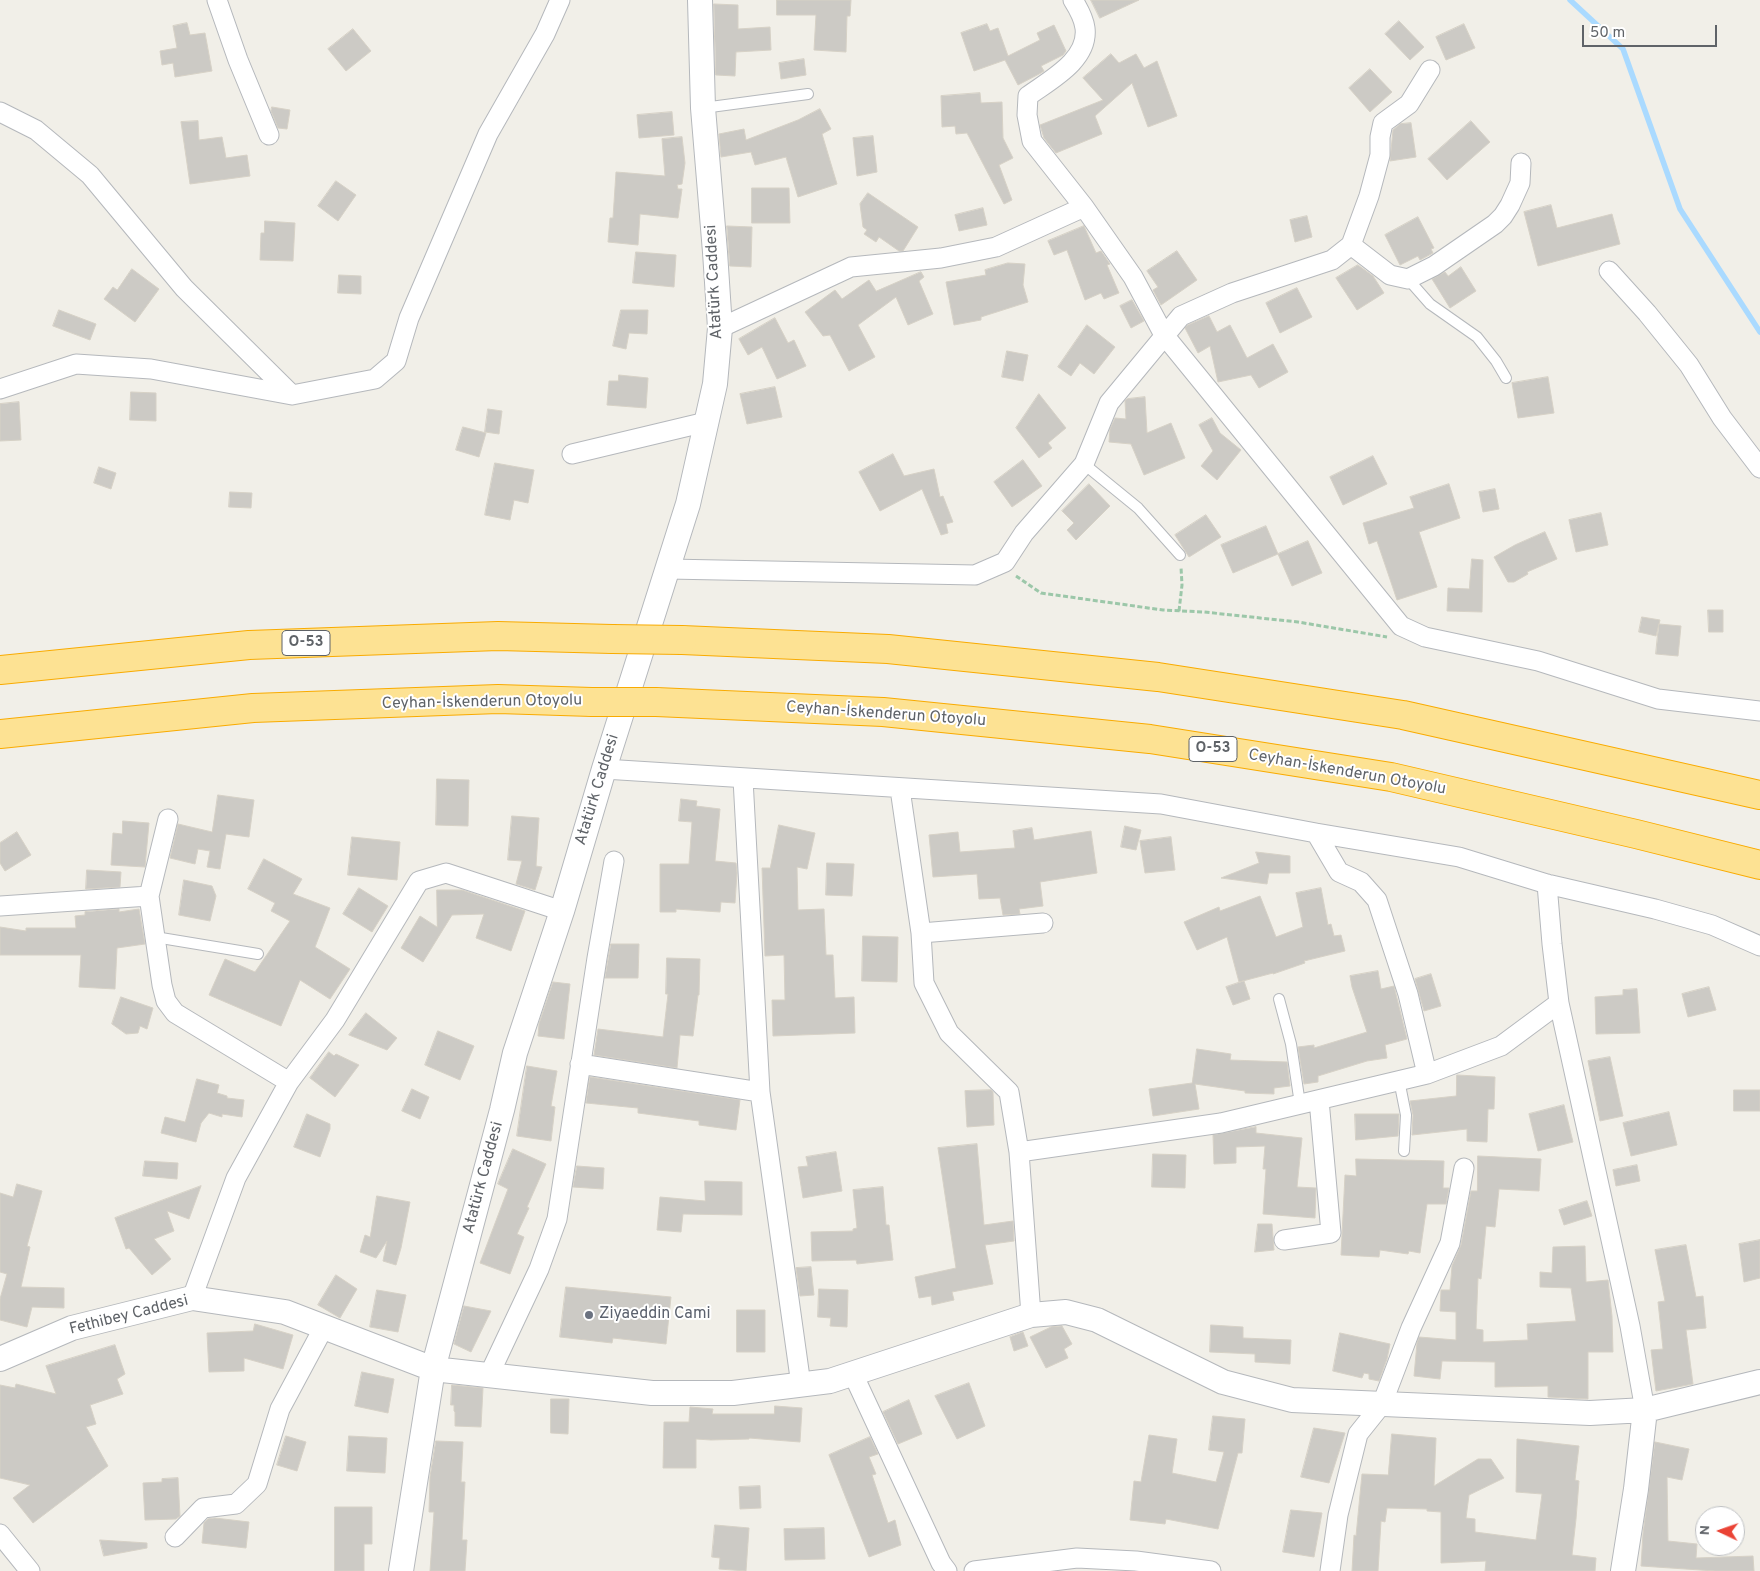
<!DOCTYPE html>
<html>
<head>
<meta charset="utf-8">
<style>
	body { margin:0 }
	#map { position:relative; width:1760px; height:1571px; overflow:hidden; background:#f1efe8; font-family:Overpass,sans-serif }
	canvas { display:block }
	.north { position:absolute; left:1695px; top:1506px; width:50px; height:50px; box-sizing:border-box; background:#fff; border:1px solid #bfc1c3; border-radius:50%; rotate:273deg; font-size:14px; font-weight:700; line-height:20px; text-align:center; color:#5f6368 }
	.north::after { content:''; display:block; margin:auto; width:18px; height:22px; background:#ea4335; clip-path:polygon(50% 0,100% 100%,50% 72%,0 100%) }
	.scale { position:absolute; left:1582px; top:25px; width:135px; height:22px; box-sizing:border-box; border:2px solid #5f6368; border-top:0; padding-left:6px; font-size:15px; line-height:18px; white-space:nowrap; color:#5f6368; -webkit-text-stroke:4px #fff; paint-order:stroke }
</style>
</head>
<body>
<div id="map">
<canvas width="1760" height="1571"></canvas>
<div class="north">N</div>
<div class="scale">50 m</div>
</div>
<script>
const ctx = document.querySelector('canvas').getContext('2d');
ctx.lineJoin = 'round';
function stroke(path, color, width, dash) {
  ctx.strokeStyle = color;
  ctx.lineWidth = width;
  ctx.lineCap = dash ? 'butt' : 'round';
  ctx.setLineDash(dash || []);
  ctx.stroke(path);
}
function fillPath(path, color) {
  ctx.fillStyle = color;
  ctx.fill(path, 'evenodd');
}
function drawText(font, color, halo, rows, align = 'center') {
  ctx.font = font + ' Overpass,sans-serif';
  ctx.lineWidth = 4;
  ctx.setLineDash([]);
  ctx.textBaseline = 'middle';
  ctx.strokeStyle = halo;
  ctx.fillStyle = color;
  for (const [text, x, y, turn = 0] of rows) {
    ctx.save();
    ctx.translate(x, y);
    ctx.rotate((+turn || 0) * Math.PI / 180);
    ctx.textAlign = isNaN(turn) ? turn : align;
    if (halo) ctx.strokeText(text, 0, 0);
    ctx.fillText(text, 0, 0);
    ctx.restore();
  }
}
stroke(new Path2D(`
	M1570,0L1623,49L1680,209L1760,332`), '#aadaff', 5.5);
const building = new Path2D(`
	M777,0H851L850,16H847L846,52L814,50L816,15H777Z
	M1091,0H1139L1100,18Z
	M714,4L738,5V29L770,27L771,50L736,52L735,76L716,75Z
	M1399,21L1424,47L1410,60L1385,34Z
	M187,23L190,35L205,33L212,71L175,77L173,63L162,65L160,51L177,48L173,26Z
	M987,24L990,31L998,28L1008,56L1040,40L1037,33L1054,25L1066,51L1063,55L1041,66L1044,71L1041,73L1018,85L1005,60L974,71L961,33Z
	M1464,24L1475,48L1446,60L1436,37Z
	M353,29L371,51L346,71L328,49Z
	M1111,54L1119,63L1136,54L1144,68L1157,61L1177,116L1148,127L1132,83L1095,116L1102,134L1056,153L1044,138L1040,125L1103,100L1083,78Z
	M804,59L806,75L781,79L779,63Z
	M1370,69L1392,92L1370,112L1349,88Z
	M980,93L981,103L1002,102L1003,138L1013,158L999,165L1012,200L1004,204L967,133L956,134L955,126L942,127L941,96Z
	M272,107L290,110L287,129L278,128L271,111Z
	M820,109L831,129L822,134L837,184L798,197L786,157L755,165L751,152L721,157L719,134L744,129L746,140L798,120Z
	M672,112L674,135L639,138L637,115Z
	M198,121L199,140L222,137L226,158L247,155L250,176L190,184L181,122Z
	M1471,121L1490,142L1447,180L1428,159Z
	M1411,123L1416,157L1390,161L1393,130L1400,124Z
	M873,136L877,172L857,176L853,138Z
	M682,137L685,163L682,184L677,185L678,189H682L678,218L640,214L638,245L608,242L610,218H613L616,172L665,176L662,139Z
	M336,181L356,195L338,221L318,206Z
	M752,188H789L790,223H752Z
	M868,193L918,227L903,251H899L879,237L876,242L864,234L867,230L863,227L860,204Z
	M1551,205L1557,228L1612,214L1620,244L1538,266L1524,212Z
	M983,208L987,225L959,231L955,215Z
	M1307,216L1312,237L1295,242L1290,220Z
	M1418,217L1434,248L1431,249L1433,253L1420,260L1418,256L1400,265L1385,235Z
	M265,221L295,223L293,261L260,260L261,233H264Z
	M727,226L752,227L751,267L730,266Z
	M1084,226L1096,253L1101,251L1110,264L1107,265L1119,293L1104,299L1101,293L1085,300L1067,250L1054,255L1048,241Z
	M1177,251L1197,280L1161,305L1153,290L1158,287L1147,271Z
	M636,252L676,255L674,287L633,283Z
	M1008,263L1025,264L1023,285L1028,302L981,317V320L954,325L946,282L986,275L985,270Z
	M1358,265L1373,276L1384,293L1357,310L1336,278Z
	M1461,267L1476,291L1450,308L1432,279L1445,272L1448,276Z
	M132,269L159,289L135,322L104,299L113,287L117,290Z
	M921,272L924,277L919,281L933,314L908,325L896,297L858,325L875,357L849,371L830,335L823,336L805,312L835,290L842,299L869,280L876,291Z
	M339,275L361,276V294L338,293Z
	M1297,288L1312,317L1280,333L1266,303Z
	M1132,300L1144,321L1131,328L1120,306Z
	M59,310L96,324L90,340L53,326Z
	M621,310H648L647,334L629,333L626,349L613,346Z
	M1209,316L1217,332L1230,325L1247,358L1273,344L1288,372L1259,388L1251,375L1218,382L1210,346L1198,353L1185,328L1188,325Z
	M775,318L788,343L794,340L806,366L777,379L762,347L748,355L739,339Z
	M1087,325L1115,347L1094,374L1080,363L1071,376L1058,367Z
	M1007,351L1028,355L1023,381L1002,377Z
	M619,375L648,378L646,408L607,405L609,381H618Z
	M1548,377L1554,413L1518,418L1512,383Z
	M775,387L782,417L747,424L740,394Z
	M131,392L156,393V421L130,420Z
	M1039,394L1066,428L1048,443L1052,448L1039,458L1016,428Z
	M1145,397L1147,433L1171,423L1185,458L1144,475L1131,444L1109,442L1110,429L1115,418L1126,419L1125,401L1127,399Z
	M19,402L21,440L0,441V404Z
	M488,409L502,411L499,434L485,432Z
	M1212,418L1220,433L1241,450L1217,480L1201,466L1213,451L1199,425Z
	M463,427L486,433L479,457L456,450Z
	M893,454L904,476L934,469L940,497L943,496L953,522L946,524L948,533L941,535L922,489L880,511L859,472Z
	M1373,456L1387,484L1343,505L1330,477Z
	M1023,460L1042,486L1012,507L994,482Z
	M495,463L534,470L528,503L514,500L510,520L485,515Z
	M99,467L116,473L111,489L94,483Z
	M1089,484L1110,506L1076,540L1067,530L1074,523L1062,511Z
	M1449,484L1460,518L1419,532L1437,587L1397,600L1377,541L1369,544L1363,523L1414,508L1410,497Z
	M1495,489L1499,509L1483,512L1479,492Z
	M230,492L252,493L251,508L229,507Z
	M1601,513L1608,545L1576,552L1569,520Z
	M1206,515L1221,537L1189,557L1175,535Z
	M1266,526L1278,554L1233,573L1221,545Z
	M1545,532L1557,559L1527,572L1528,574L1514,582H1508L1494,557L1515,545Z
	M1308,541L1322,573L1292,586L1278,554Z
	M1472,559L1483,560L1482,612L1447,611L1448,588L1469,589Z
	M1708,610H1723V632H1709Z
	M1642,617L1660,620L1656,636L1639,632Z
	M1659,624L1681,626L1678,656L1656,654Z
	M437,779L469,780L468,826L436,825Z
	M218,795L254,800L249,837L226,834L220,869L207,867L210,851L198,849L195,864L170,858L178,824L212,832Z
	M681,799L697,801L696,806L720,809L715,861L736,863L737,873L735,903L721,902L720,912L676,909V912H660V864H689L692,822L679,821Z
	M512,816L539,818L536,866L542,867L535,890L516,884L522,861L508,860Z
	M123,821L149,823L145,867L111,865L113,833L122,834Z
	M779,825L815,833L807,869L797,867L798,910L824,909L826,955H833L835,998L854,997L855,1033L773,1036L772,1000H785L784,955L765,956L762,868H770Z
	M1125,826L1141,830L1136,850L1121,847Z
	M1032,828L1034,840L1091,831L1097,873L1040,882L1043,906L1019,909L1020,914L1003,915L1000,898L979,899L977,874L933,877L929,835L958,832L960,852L1015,848L1013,831Z
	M17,832L31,855L5,871L0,863V843Z
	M352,837L400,842L397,880L348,875Z
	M1171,837L1175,870L1145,873L1140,841Z
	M1256,852L1290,856V873H1269L1267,884L1221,878L1259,863Z
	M264,859L302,879L293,894L330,908L315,947L350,969L330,999L300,980L281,1026L209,995L225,959L255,972L290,921L271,911L275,903L248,889Z
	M827,863L854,864L852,896L826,895Z
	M87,870L121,872L120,887L86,889Z
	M184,880L212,886L216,896L210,921L179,915Z
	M359,888L388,906L372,932L343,914Z
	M1321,888L1328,925L1331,924L1334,936L1341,935L1345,951L1304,961L1305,963L1273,974V973L1239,982L1227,937L1197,950L1184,922L1219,907L1220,911L1260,896L1276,937L1303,927L1296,893Z
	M437,890H462L525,911L511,951L476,938L484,914L452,915L423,962L401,948L420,916L437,927Z
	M119,909V912L139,909L145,944L117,948L115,989L79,987L81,955H0V927L26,931V928H76L75,916L85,915V912Z
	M863,936L898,937L897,982L862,981Z
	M611,944H639L638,978H605Z
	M667,958L700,959L699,995H698L693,1036L680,1035L677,1068L594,1055L598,1029L663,1037L668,994H666Z
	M1378,971L1381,989L1394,986L1407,1039L1385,1045L1387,1058L1367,1061L1318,1076V1082L1304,1084L1298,1047L1314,1045V1048L1367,1032L1352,987L1350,976Z
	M1431,974L1441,1006L1424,1011L1415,979Z
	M1244,981L1250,999L1233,1005L1226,987Z
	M553,982L570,984L564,1039L538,1036L539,1024Z
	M1709,987L1716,1010L1688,1017L1682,994Z
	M1637,989L1640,1033L1596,1034L1595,997L1623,995V990Z
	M121,997L153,1008L147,1029L140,1026L138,1033L126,1034L112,1024Z
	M366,1013L397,1038L387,1050L349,1035Z
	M438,1031L474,1046L460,1080L425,1065Z
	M1197,1049L1231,1054L1230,1060L1287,1062L1290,1086L1274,1088V1094L1245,1093V1091L1195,1084L1199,1109L1153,1116L1149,1089L1192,1083Z
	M329,1052L334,1056L336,1054L359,1065L335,1097L310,1078Z
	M1610,1057L1623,1116L1600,1121L1588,1061Z
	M527,1066L557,1071L551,1106L555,1107L551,1141L517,1136Z
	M1457,1075L1495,1077L1494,1109H1488L1487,1142L1467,1141V1129L1412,1135L1413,1115L1410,1101L1456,1096Z
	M590,1077L740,1100L736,1130L699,1125V1121L638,1113V1108L586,1103Z
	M197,1079L219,1085L217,1093L227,1096V1098L244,1100L242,1117L222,1114V1117L209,1113L201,1123L196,1142L161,1133L165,1117L185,1122Z
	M412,1089L429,1097L420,1119L402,1111Z
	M991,1090L993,1092L994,1125L967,1127L965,1091Z
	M1734,1090H1760V1111H1734Z
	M1564,1105L1573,1142L1538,1151L1529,1114Z
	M1669,1112L1677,1145L1631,1156L1623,1123Z
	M307,1114L330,1124V1129L320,1157L294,1147Z
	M1355,1114H1399L1398,1136L1356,1140Z
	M1256,1127V1133L1302,1138L1297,1187L1316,1188L1315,1218L1263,1214L1266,1169H1263L1265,1146L1236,1147V1163L1214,1164L1213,1135Z
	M977,1144L984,1225L1013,1221L1014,1241L985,1245L993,1284L952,1292L954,1300L932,1305L931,1296L919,1298L915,1277L956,1268L938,1148Z
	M513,1149L546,1164L527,1207L529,1208L517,1234L524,1237L510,1274L480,1263L508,1189L498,1184Z
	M836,1152L842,1191L803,1198L798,1167L808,1166L806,1157Z
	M1153,1154L1186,1155L1185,1188L1152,1187Z
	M1478,1156L1541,1159L1539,1191L1499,1189L1495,1227L1486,1226L1481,1279L1478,1278L1476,1329L1483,1330V1342L1528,1340L1527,1324L1576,1321L1571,1288L1540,1287V1272L1552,1273L1553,1247L1585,1246L1586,1282L1608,1280L1612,1316L1613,1352H1588V1399L1548,1397V1386L1495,1387V1362L1442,1361L1440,1379L1414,1376L1417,1343L1419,1337L1456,1340V1312L1440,1311L1441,1290H1450L1452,1266L1461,1245L1471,1191H1477Z
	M1356,1159L1444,1161L1443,1188H1449L1446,1204H1427L1420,1253L1409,1251L1408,1254L1380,1250L1379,1257L1341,1255L1345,1175L1356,1176Z
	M145,1161L178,1163L177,1179L143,1176Z
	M1637,1165L1640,1181L1616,1186L1613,1170Z
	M577,1166L604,1168L603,1189L573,1187Z
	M705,1181L742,1182V1215L683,1214L681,1232L657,1230L660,1197L705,1201Z
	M17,1184L42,1191L27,1246L30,1247L21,1287L64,1288V1308L32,1307L27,1327L0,1320V1299L7,1274L0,1272V1193L13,1197Z
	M201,1186L189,1219L167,1211L174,1231L154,1239L171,1259L152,1275L129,1248L126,1249L115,1218Z
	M883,1187L886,1225H889L893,1260L857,1264L856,1260L812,1261L811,1232L853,1231V1229L857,1228L853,1190Z
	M377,1196L410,1202L401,1248L396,1265L383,1261L387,1241L376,1258L360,1252L365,1235L370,1237Z
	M1587,1201L1592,1216L1564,1225L1559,1210Z
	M1258,1224H1272L1274,1250L1255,1252Z
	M1760,1240V1278L1744,1282L1739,1244Z
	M1686,1245L1696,1297L1703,1296L1706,1328L1686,1330L1693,1384L1656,1391L1651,1350L1663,1349L1658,1302L1665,1301L1655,1250Z
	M811,1267L814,1295L800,1296L796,1268Z
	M336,1275L357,1289L340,1318L318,1305Z
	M566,1287L671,1297L666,1344L613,1338L612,1343L560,1337Z
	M819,1289L848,1290L847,1327L830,1326L831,1318L818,1317Z
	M377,1290L406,1295L398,1332L370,1327Z
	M464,1306L491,1311L471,1352L454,1344Z
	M737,1310H765V1352H737Z
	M255,1324L293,1335L283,1369L244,1358V1371L209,1372L207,1333L253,1331Z
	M1211,1325L1243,1327V1338L1291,1340L1290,1364L1255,1362V1354L1210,1352Z
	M1062,1326L1072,1344L1064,1349L1068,1358L1046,1368L1030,1337L1051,1327Z
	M1023,1332L1028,1346L1014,1351L1010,1337Z
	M1340,1333L1390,1344L1387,1359L1379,1381L1369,1379V1374L1364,1373L1362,1378L1333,1371Z
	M115,1345L125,1374L117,1379L123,1394L90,1405L96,1424L86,1427L108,1466L33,1523L13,1498L30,1485L0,1478V1385L15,1388L16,1384L56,1394L46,1366Z
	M362,1372L394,1379L388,1413L355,1406Z
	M969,1383L985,1426L957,1439L935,1396Z
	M452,1385L483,1388L481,1427L455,1426V1412L454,1411V1405H451Z
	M551,1399H569L568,1434L551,1433Z
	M909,1400L922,1434L898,1444L883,1412Z
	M775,1406L802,1408L800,1442L749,1438V1439L711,1440L696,1439V1468H663L664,1422H689L690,1407L713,1409L712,1414H774Z
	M1213,1416L1245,1419L1242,1453H1238L1218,1529L1166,1519L1165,1524L1130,1520L1134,1481L1141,1482L1149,1435L1177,1439L1172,1473L1216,1482L1224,1452L1209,1450Z
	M1314,1428L1345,1433L1329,1483L1301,1477Z
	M1392,1434L1436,1438L1434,1486L1478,1459H1491L1504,1478L1469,1495L1466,1518L1475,1519V1532L1536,1540L1542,1494L1516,1492L1517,1439L1579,1446L1575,1480L1579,1481L1576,1519L1572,1555L1596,1558L1595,1571H1485L1486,1561L1441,1563V1512L1427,1511V1509L1387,1508L1385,1522L1381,1521L1378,1571H1352L1354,1535L1356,1536L1362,1474L1388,1475Z
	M286,1436L306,1442L297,1471L277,1465Z
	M349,1436L387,1438L385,1473L347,1471Z
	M870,1437L878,1454L869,1457L876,1474L872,1475L888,1523L895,1520L901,1545L869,1557L829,1455Z
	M436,1441L463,1442L461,1482H465L462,1540H467L465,1571H430L434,1512H429L430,1477Z
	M1655,1442L1689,1449L1682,1480L1667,1477L1668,1541L1697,1544L1696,1558L1753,1556L1754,1571H1715L1641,1566L1643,1534Z
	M178,1478L180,1516L176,1519L145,1520L143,1483L162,1482V1479Z
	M760,1486L761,1508L740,1509L739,1487Z
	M335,1507H372V1544H364V1571H335Z
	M1291,1510L1322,1513L1314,1557L1283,1552Z
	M215,1518L249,1522L246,1548L202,1543L204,1523L208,1519Z
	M715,1525L749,1528L746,1571L719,1569L720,1558L712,1557Z
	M824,1528L825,1559L785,1560L784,1529Z
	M100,1540L147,1543V1548L104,1556Z`);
fillPath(building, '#cccac5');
stroke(building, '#d6d1c6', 1);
const service = new Path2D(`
	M703,108L808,94
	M1408,279L1430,304L1477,337L1496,361L1506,378
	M1084,464L1138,508L1180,555
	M155,937L258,954
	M1279,999L1291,1044L1300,1104
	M1399,1080L1406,1115L1404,1151`);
const minor = new Path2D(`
	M217,0L238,60L269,135
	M1073,0C1078,8 1084,20 1085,28C1089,60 1050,80 1028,96L1027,115L1032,141L1084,207L1133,277L1164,335L1401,626L1425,637L1538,661L1658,699L1760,711
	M0,112L36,130L90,175L184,288L292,395
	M1351,245L1390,275L1408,279L1434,266L1495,224L1503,216L1510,205L1520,183L1521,163
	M1609,271L1647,313L1689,365L1722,418L1760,468
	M720,328L851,267L941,258L996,247L1084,207
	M0,389L76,364L151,369L292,395L375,379L396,361L409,318L488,134L545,34L560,0
	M572,454L706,422
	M668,569L975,575L1005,562L1024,533L1084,464L1109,403L1181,316L1232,293L1332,260L1351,245L1369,196L1380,155V137L1383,123L1409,104L1430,70
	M604,769L1161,804L1316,833L1339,872L1361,882L1377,900L1408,994L1427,1074
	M743,779L760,1092L801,1385
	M900,789L921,933L924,983L949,1033L1009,1092L1019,1152L1031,1315
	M168,819L149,896L162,985L166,1001L175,1013L289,1082
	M1316,833L1459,857L1547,884L1655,909L1712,925L1760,946
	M1547,884L1552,944L1559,1003L1630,1326L1645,1410
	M0,906L149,896
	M921,933L1043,923
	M580,1064L760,1092
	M1019,1152L1221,1123L1427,1074L1501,1046L1559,1003
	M1284,1240L1331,1233L1319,1100
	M192,1298L236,1178L289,1082L335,1020L419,881L446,873L562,911
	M853,1374L941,1563L947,1571
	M489,1375L539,1269L557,1219L597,958L614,861
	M0,1534L30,1571
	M175,1537L203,1508L236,1504L257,1484L280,1409L324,1327
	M974,1571L1077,1558L1136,1561L1211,1571
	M1330,1571L1338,1515L1358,1434L1382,1404L1411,1328L1450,1243L1464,1168`);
const tertiary = new Path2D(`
	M0,1359L72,1328L192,1298L285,1312L433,1369L652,1393H733L830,1381L1031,1315L1066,1312L1097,1320L1223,1382L1292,1400L1590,1413L1645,1410L1760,1382
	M401,1571L433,1369L502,1110L515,1053L562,911L604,769L688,504L715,384L720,328L715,252L703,108L700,0
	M1623,1571L1636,1489L1645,1410`);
const motorway = new Path2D(`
	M682,640L888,649L1158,677L1403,715L1760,795
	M0,670L249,645L498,636L612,639
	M656,702L883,712L1150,739L1391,777L1636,834L1760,865
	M0,734L253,708L498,699L592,702`);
stroke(service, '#b5b8bc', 12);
stroke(minor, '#b5b8bc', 21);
stroke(tertiary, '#b5b8bc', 26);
stroke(motorway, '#f9ab00', 30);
stroke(new Path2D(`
	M1016,576L1041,593L1163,610L1204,612L1298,622L1387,637
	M1179,611L1182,585L1181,567`), '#9cc7a9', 3, [5, 2.5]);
stroke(service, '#fff', 10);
stroke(minor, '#fff', 19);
stroke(tertiary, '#fff', 24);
stroke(motorway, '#fde293', 28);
const motorwayBridge = new Path2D(`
	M612,639L682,640
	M592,702H656`);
stroke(motorwayBridge, '#f9ab00', 30, []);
stroke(motorwayBridge, '#fde293', 28);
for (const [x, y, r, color] of [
	[589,1315,5,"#6b7280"]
]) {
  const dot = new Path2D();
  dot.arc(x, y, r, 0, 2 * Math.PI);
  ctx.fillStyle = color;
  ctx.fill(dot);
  stroke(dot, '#fff', 2);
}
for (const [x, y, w] of [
	[306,643,48],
	[1213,749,48]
]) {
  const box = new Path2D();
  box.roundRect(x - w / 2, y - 12.5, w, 25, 4);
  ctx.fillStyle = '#fff';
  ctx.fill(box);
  stroke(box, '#5f6368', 1);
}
drawText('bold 15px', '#5f6368', null, [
	["O-53",306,643],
	["O-53",1213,749]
]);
drawText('16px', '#5f6368', '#fff', [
	["Atatürk Caddesi",715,282,-93],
	["Ceyhan-İskenderun Otoyolu",482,703,-1],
	["Ceyhan-İskenderun Otoyolu",886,715,4],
	["Ceyhan-İskenderun Otoyolu",1347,773,10],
	["Atatürk Caddesi",598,790,-73],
	["Atatürk Caddesi",484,1178,-75],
	["Fethibey Caddesi",129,1316,-14]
]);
drawText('16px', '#5b616d', '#fff', [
	["Ziyaeddin Cami",599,1315]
], 'left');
</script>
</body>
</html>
